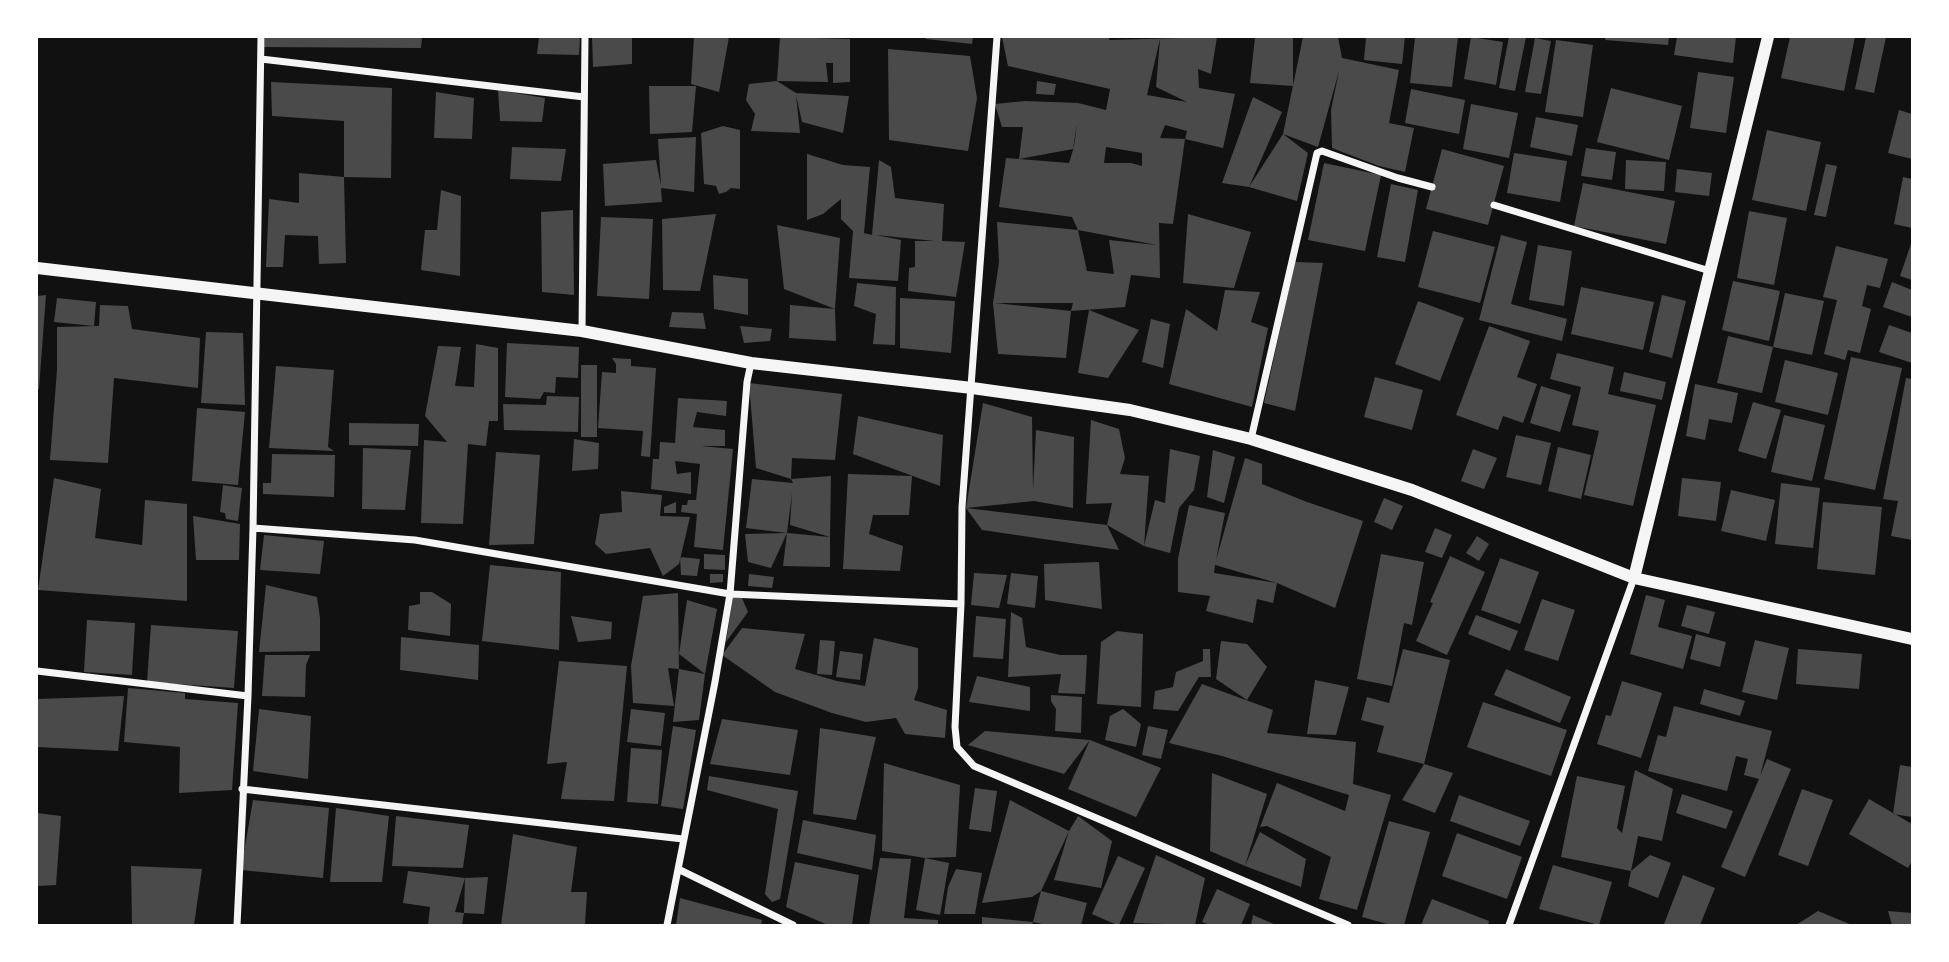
<!DOCTYPE html>
<html>
<head>
<meta charset="utf-8">
<style>
	body { margin:0 }
	#map { position:relative; width:1949px; height:962px; overflow:hidden; background:#111; font-family:Poppins,sans-serif }
	canvas { display:block }
	.frame { position:absolute; inset:0; border:38px solid #fff; pointer-events:none }
</style>
</head>
<body>
<div id="map">
<canvas width="1949" height="962"></canvas>
<div class="frame"></div>
</div>
<script>
const ctx = document.querySelector('canvas').getContext('2d');
ctx.lineJoin = 'round';
function fillPath(path, color) {
  ctx.fillStyle = color;
  ctx.fill(path, 'evenodd');
}
function stroke(path, color, width, dash) {
  ctx.strokeStyle = color;
  ctx.lineWidth = width;
  ctx.lineCap = dash ? 'butt' : 'round';
  ctx.setLineDash(dash || []);
  ctx.stroke(path);
}
fillPath(new Path2D(`
	M265,37H422L421,48L264,47Z
	M539,37H580L579,55L537,54Z
	M592,37H632V64L593,67Z
	M694,37H729L719,92L691,84Z
	M780,37L850,39V82L833,83V63H826L828,82L777,81Z
	M926,37H973L972,44L926,39Z
	M1002,37H1110L1109,40L1217,37L1211,74L1198,69L1199,88L1235,94L1223,148L1185,139L1187,131L1165,125L1160,138L1185,139L1173,224L1159,223L1160,278L1131,275L1125,307L1071,311L1073,303H995L1071,311L1066,358L998,354L993,303L999,262L997,222L1078,230L1087,271L1114,274L1109,240L1157,245L1078,230L1072,217L999,207L1006,158L1019,159L1023,127H1002L995,104L1025,101L1078,103L1106,110L1110,89L1008,66ZM1160,39L1156,87L1187,102L1147,95ZM1077,123L1075,140L1073,150L1069,163L1019,159L1073,149ZM1106,147L1142,153V166L1131,163H1104Z
	M1255,37H1293V86L1250,83Z
	M1303,37H1338L1342,58L1399,70L1389,123L1414,128L1405,172L1379,166L1332,148L1331,110L1339,71L1318,147L1283,134Z
	M1366,37H1405L1402,64L1364,60Z
	M1415,37H1458L1452,87L1410,83Z
	M1471,37L1503,42L1496,85L1464,79Z
	M1509,37H1526L1515,91L1499,88Z
	M1606,37H1669L1668,45L1605,40Z
	M1677,37H1736L1733,63L1674,55Z
	M1790,37H1855L1844,91L1781,78Z
	M1866,37H1886L1874,93L1855,89Z
	M1535,38L1551,41L1541,94L1525,92Z
	M1556,40L1593,45L1583,117L1545,112Z
	M888,49L970,56L977,98L968,151L889,140Z
	M1698,72L1734,77L1726,133L1690,128Z
	M777,81L796,93L849,96L843,133L802,122L796,95L800,133L751,131L755,114L746,100L749,84Z
	M1037,81L1056,84L1054,95L1036,94Z
	M271,82L392,88L391,178L344,177V121L272,116Z
	M649,86H696L692,132L650,134Z
	M1611,88L1682,106L1669,160L1597,142Z
	M1411,89L1465,100L1459,134L1405,123Z
	M498,90L545,98L542,122L500,121Z
	M436,92L474,98L472,139L434,138Z
	M1253,97L1282,112L1249,187L1222,183Z
	M1471,104L1518,113L1509,158L1463,149Z
	M1899,110L1912,114V159L1888,153Z
	M1536,117L1578,125L1572,156L1530,147Z
	M723,126L740,130V189L731,188L726,192L719,194L716,186L704,184L701,133Z
	M1767,130L1821,142L1806,211L1752,200Z
	M1283,134L1308,153L1297,201L1249,187Z
	M696,137L694,192L661,188L662,202L605,206L603,164L656,160L661,186L658,139Z
	M512,147L566,149L561,181L510,179Z
	M1586,148L1616,152L1612,180L1581,176Z
	M1442,149L1504,166L1488,225L1426,209Z
	M1514,153L1567,161L1560,202L1507,193Z
	M807,154L843,165L870,167L864,233L872,235L879,160L891,167L895,198L944,204L942,241L965,242L956,297L908,291L909,268L915,267V241H935L876,235L901,240L898,281L849,278L853,231L841,219V199L823,214L807,220Z
	M1626,160L1666,162L1664,191L1625,189Z
	M1324,163L1381,175L1365,251L1308,240Z
	M1826,164L1837,166L1826,217L1814,215Z
	M1677,169L1712,173L1709,196L1675,192Z
	M299,173L344,177L346,263L319,264L318,236L285,235L283,267H266L269,199L299,203Z
	M1903,177L1912,179V228L1894,224Z
	M1583,183L1675,201L1666,244L1574,226Z
	M1391,184L1418,190L1405,262L1377,257Z
	M441,190L461,196L460,276L421,270L425,230H437Z
	M573,210L574,295L542,292L541,212Z
	M1749,211L1787,218L1774,285L1737,278Z
	M716,214L700,291L663,290L662,219Z
	M1188,214L1251,232L1234,288L1183,283Z
	M601,217L653,219L649,299L597,296Z
	M777,225L840,238L835,309L784,289Z
	M1433,231L1495,247L1480,303L1418,287Z
	M1501,235L1527,242L1511,304L1567,319L1562,341L1479,320Z
	M1912,241V280L1900,276Z
	M1538,245L1572,251L1564,306L1529,300Z
	M1836,246L1888,259L1880,288L1867,285L1862,306L1871,309L1860,353L1848,350L1845,360L1824,354L1837,300L1823,297Z
	M1295,262L1323,263L1295,411L1264,403Z
	M713,275L748,279V315L714,309Z
	M1733,281L1780,291L1769,341L1722,330Z
	M1892,282L1912,290V317L1883,307Z
	M857,283L896,287L895,345L873,344L876,314L854,306Z
	M1581,287L1654,302L1643,350L1571,334Z
	M1225,290L1260,292L1251,322L1268,328L1252,407L1169,384L1186,309L1217,331Z
	M1785,293L1824,301L1812,355L1773,347L1762,393L1717,383L1728,336L1773,347Z
	M46,295L39,389H37V296Z
	M1662,295L1686,301L1672,358L1649,352Z
	M57,298L96,302L94,326L54,322Z
	M900,298L955,301L951,353L900,348Z
	M1418,301L1464,318L1440,381L1395,364Z
	M100,305L128,306L132,329L200,338L198,388L114,378L108,463L50,460L57,370V327L99,326Z
	M790,305L835,309L836,341L789,338Z
	M1089,310L1139,330L1108,378L1078,373Z
	M672,312L703,313L706,329L669,327Z
	M1151,319L1170,324L1163,368L1142,362Z
	M1889,325L1912,333V363L1879,352Z
	M740,326L772,329L770,341L744,343Z
	M1489,326L1530,341L1517,377L1537,384L1523,423L1503,416L1498,430L1456,415Z
	M206,332L243,333L245,405L201,403Z
	M507,343L579,347L578,378L556,377L555,393L544,392L540,399L505,397Z
	M476,344L498,348V421H489L486,446L468,444L463,524L421,523L424,440L447,442L425,416L438,346L461,347L455,386L474,387Z
	M1557,353L1614,367L1608,394L1656,405L1633,506L1584,495L1599,431L1572,425L1581,387L1550,379Z
	M1851,357L1902,368L1875,490L1824,479Z
	M612,358L631,359V366L656,368L650,457L641,456L643,431L598,428L602,372L616,373V364Z
	M1785,360L1838,373L1828,415L1775,402Z
	M581,365H597V437H581Z
	M276,366L334,370L328,447L334,451L269,448Z
	M1624,372L1666,382L1662,400L1620,391Z
	M1375,377L1423,390L1412,430L1364,417Z
	M1906,378L1912,379V540L1891,536L1898,501L1883,499Z
	M749,383L842,394L835,460L792,458L791,479L756,468Z
	M1695,384L1738,393L1732,423L1709,419L1705,440L1686,436Z
	M1541,386L1571,395L1560,432L1530,423Z
	M547,396L579,397L578,432L504,430L503,404L546,405Z
	M678,398L727,401L726,416L697,412L693,427L725,430V446H701L733,449L723,550L694,547L697,514L681,512L682,505H687L688,500H696L700,464L675,461L677,474L691,472V494L651,489L653,459H659L660,442L675,443Z
	M1753,402L1781,410L1766,459L1738,451Z
	M983,403L1032,417L1033,490L1036,430L1074,437L1073,508L1034,501L966,508L1107,525L1119,550L982,530L966,508Z
	M197,408L245,412L238,485L192,481Z
	M1784,415L1825,425L1812,481L1771,472Z
	M858,416L943,435L940,486L853,454Z
	M1091,420L1119,429L1125,458L1120,474L1149,476L1144,546L1155,500L1165,503L1170,449L1200,456L1194,490L1179,508L1170,553L1144,546L1107,525L1112,503L1086,504Z
	M349,423L419,424L418,446L349,445Z
	M1516,435L1551,443L1541,485L1506,477Z
	M574,439L599,443L598,469L572,471Z
	M1558,447L1591,455L1581,499L1548,491Z
	M363,448L411,450L405,510L362,509Z
	M1473,449L1497,458L1484,489L1461,481Z
	M1213,450L1235,457L1224,503L1207,497Z
	M496,452L540,455L534,544L489,545Z
	M272,454L335,455L334,497L263,494V483H271Z
	M1245,458L1262,464V484L1307,502L1363,521L1335,608L1277,583L1215,565L1214,573L1277,583L1273,603L1257,599L1253,623L1206,611L1210,596L1178,592V559L1189,505L1225,513L1216,560Z
	M848,474L912,476L909,515H873L869,534L903,546L900,571L843,569Z
	M831,476L830,537L790,525L792,493L787,533L830,537V567L783,566L787,533L771,568L748,562L745,534L787,533L746,528L752,479L793,483L791,479Z
	M54,478L101,489L95,538L142,545L145,500L187,504V601L38,590Z
	M1682,478L1721,482L1716,521L1678,516Z
	M1781,483L1820,488L1813,548L1775,544Z
	M223,485L242,488L238,521L226,519L225,513L220,512Z
	M1731,490L1775,500L1766,541L1721,531Z
	M621,491L662,495L660,516L690,517L679,564L663,576L650,548L606,554L595,544L600,514L622,512Z
	M1384,498L1403,506L1392,530L1374,522Z
	M676,502V513H664V507Z
	M1823,502L1882,507L1875,575L1817,569Z
	M193,516L240,524L239,560H196Z
	M1435,528L1452,535L1442,558L1425,552Z
	M264,535L324,541L320,574L260,570Z
	M1477,536L1489,544L1479,561L1466,553Z
	M704,554L725,555V570L704,569Z
	M1381,554L1424,562L1412,625L1404,623L1392,686L1357,679Z
	M1450,556L1485,572L1447,655L1416,641L1433,603L1430,602Z
	M680,557L700,559L697,576L681,575Z
	M1500,558L1539,572L1520,624L1481,610Z
	M1099,562L1102,609L1045,600L1044,564Z
	M490,565L561,572L559,650L482,641Z
	M974,573L1007,575L999,608L971,605Z
	M1011,573L1038,576L1035,608L1007,604Z
	M710,574H723V582L710,583Z
	M749,574L774,577L772,588L748,586Z
	M266,585L317,597L320,618V651L259,652Z
	M420,592H432L451,604L450,636L408,630L409,606L420,604Z
	M678,593L679,669L705,674L679,654L687,600L717,609L705,674L699,720L673,722L679,669L668,668L674,706L633,703L631,666L643,596Z
	M1646,595L1665,600L1658,627L1692,636L1683,669L1630,654Z
	M733,597L742,598L748,612L726,642Z
	M1542,599L1575,610L1558,661L1524,650Z
	M1687,605L1715,612L1709,634L1681,626Z
	M1011,612L1022,618L1026,647L1060,655H1087L1085,694L1058,693L1061,674L1008,677Z
	M1476,615L1518,631L1510,651L1468,634Z
	M571,616L612,622L611,639L578,642Z
	M976,616L1006,619L1003,659L973,657Z
	M87,620L135,623L132,675L84,672Z
	M151,625L238,631L234,688L147,682Z
	M742,628L805,634L795,669L837,681L865,686L874,638L918,648V688L914,700L947,710L945,738L905,734L896,718L866,722L832,713L775,692L722,655Z
	M1117,631L1143,634L1141,707L1097,704L1101,642Z
	M1696,634L1726,642L1720,667L1690,659Z
	M401,637L479,645L478,680L400,670Z
	M820,640L835,641L832,675L817,674Z
	M1755,640L1789,648L1777,700L1742,692Z
	M1221,641L1247,644L1267,667L1247,700L1216,679Z
	M1203,649H1210L1211,677H1199L1178,711L1153,709L1155,691L1173,687L1176,672L1203,661Z
	M1403,649L1450,660L1424,764L1377,752L1384,726L1361,720L1367,697L1389,703Z
	M1798,649L1862,654L1859,689L1796,684Z
	M840,651L863,654L860,680L836,677Z
	M265,655H310L306,665L305,697L262,696Z
	M559,661L627,666L614,801L561,799L567,762L547,764Z
	M1506,669L1571,697L1560,723L1494,695Z
	M977,676L1030,687V711L969,702Z
	M1315,680L1349,687L1336,735L1307,734Z
	M1622,681L1662,693L1641,758L1597,744L1606,715L1611,716Z
	M1202,684L1273,710L1267,733L1356,742L1353,784L1391,795L1357,910L1319,899L1331,857L1267,826L1260,827L1277,783L1345,811L1349,795L1222,756L1169,743Z
	M128,688L185,693V699L238,703L232,790L179,793L180,747L124,742Z
	M1704,689L1745,701L1740,716L1700,704Z
	M1051,695L1082,697L1081,733L1055,731L1056,709L1051,701Z
	M124,696L118,751L37,747V699Z
	M1483,702L1567,730L1551,776L1467,747Z
	M1674,706L1772,731L1760,776L1767,759L1791,769L1745,877L1721,867L1759,779L1744,775L1748,759L1736,756L1727,791L1648,771L1658,735L1666,737Z
	M259,709L311,716L308,779L253,771Z
	M631,709L665,713L661,746L627,742Z
	M1123,709L1141,724L1136,747L1105,740L1110,716Z
	M722,719L798,730L790,775L710,764Z
	M673,726L696,730L683,809L661,806Z
	M1148,726L1168,730L1161,759L1142,755Z
	M820,728L876,737L856,820L813,814Z
	M985,731L1090,740L1064,774L968,745Z
	M1090,740L1161,768L1136,817L1068,789Z
	M631,748L662,750L658,804L627,802Z
	M884,763L960,785L956,857L925,858L882,851Z
	M1424,764L1453,773L1435,813L1402,800Z
	M1900,765L1912,767V817L1893,814Z
	M1635,770L1673,789L1662,841L1638,836L1631,871L1561,857L1577,776L1625,786L1617,828L1622,833Z
	M1212,773L1267,794L1245,866L1210,851Z
	M709,776L798,791L780,899L772,902L765,894L778,809L707,790Z
	M975,788L997,791L991,832L969,829Z
	M1802,789L1833,800L1808,866L1778,855Z
	M1682,794L1733,811L1726,829L1676,813Z
	M1459,795L1530,821L1520,846L1450,821Z
	M1869,799L1912,824V861L1908,868L1849,834Z
	M253,800L329,808L323,878L241,870Z
	M1010,800L1069,831L1041,891L1032,897L982,903Z
	M336,808L389,816L382,882H330Z
	M37,813L61,816L56,885L37,886Z
	M396,816L469,825L463,868L392,866Z
	M1078,816L1112,841L1101,888L1054,880L1069,831Z
	M803,820L876,835L872,870L797,853Z
	M1389,821L1430,832L1404,925H1391L1362,917Z
	M1260,832L1306,859L1301,887L1245,866Z
	M1457,833L1522,857L1507,899L1442,876Z
	M513,834L577,847L571,892H587L585,925H501Z
	M1156,855L1205,878L1195,925L1133,923Z
	M1650,855L1671,863L1658,898L1628,886L1631,871Z
	M1118,856L1145,868L1119,925H1117L1092,914Z
	M880,858L911,859L904,918L938,920V925H869Z
	M925,858L949,863L940,915L916,910Z
	M795,862L859,875L852,925H828L786,907Z
	M1553,865L1612,882L1599,925L1539,909Z
	M131,866L202,869L194,925H132Z
	M956,869L982,873L975,914H944L948,887Z
	M408,871L465,878L488,877L484,914L464,913L465,878L455,912L464,913L462,925H428L430,907L403,903Z
	M1683,875L1715,888L1700,925L1664,924Z
	M1217,889L1250,904L1241,925H1210L1202,922Z
	M1041,891L1087,903L1081,925H1047L1033,922Z
	M680,898L762,920L761,925H676Z
	M1432,899L1489,921L1488,925H1421Z
	M1818,911L1852,925H1796Z
	M1888,911L1912,913V925H1892Z
	M1253,915L1276,925H1251Z
	M982,917L1033,922L1032,925H982Z`), '#4a4a4a');
stroke(new Path2D(`
	M997,37L962,507L961,604L955,727L957,747L974,766L1348,925
	M261,59L584,97
	M1494,205L1710,271
	M582,331L585,37
	M1251,439L1317,153L1322,151L1398,178L1432,187
	M253,528L415,540L730,594L961,604
	M37,671L248,696
	M242,789L683,839
	M680,870L793,925
	M237,925L248,696L253,528L261,37
	M667,925L715,682L730,594L747,382L751,363
	M1509,925L1634,578`), '#f5f5f5', 7);
stroke(new Path2D(`
	M37,268L582,331L751,363L972,388L1130,410L1251,439L1412,490L1634,578L1912,639
	M1634,578L1768,37`), '#f5f5f5', 12);
</script>
</body>
</html>
